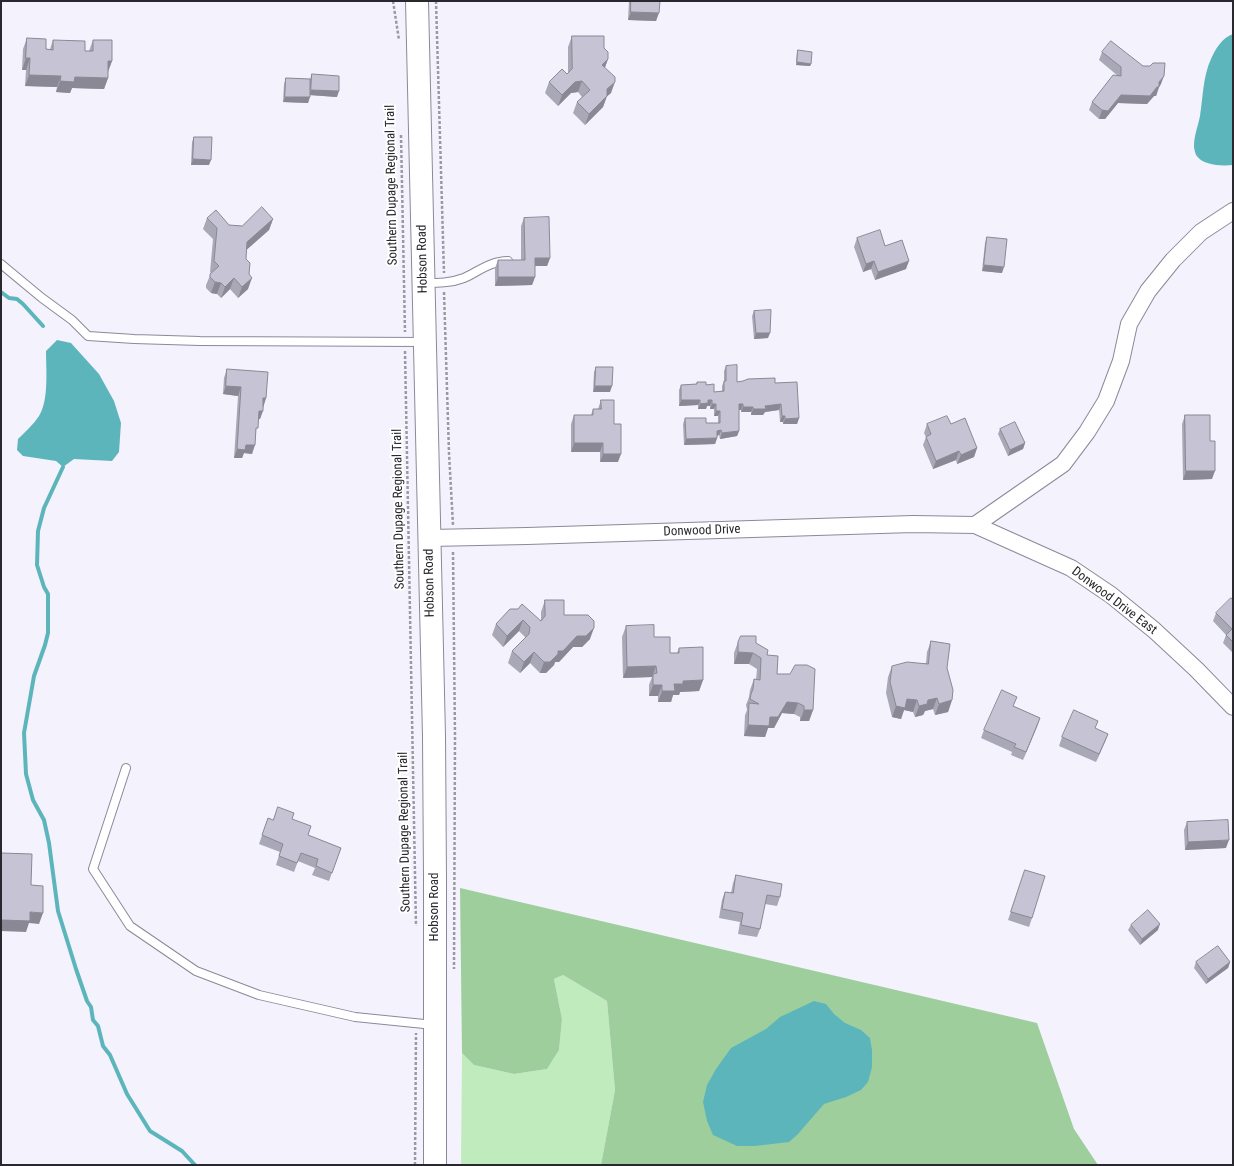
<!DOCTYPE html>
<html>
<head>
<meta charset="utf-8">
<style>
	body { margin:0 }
	#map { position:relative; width:1234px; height:1166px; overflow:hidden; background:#f4f2fd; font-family:"Roboto Condensed",sans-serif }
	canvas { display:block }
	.frame { position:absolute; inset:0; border:2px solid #29282e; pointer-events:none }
</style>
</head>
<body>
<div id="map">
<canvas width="1234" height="1166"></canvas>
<div class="frame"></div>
</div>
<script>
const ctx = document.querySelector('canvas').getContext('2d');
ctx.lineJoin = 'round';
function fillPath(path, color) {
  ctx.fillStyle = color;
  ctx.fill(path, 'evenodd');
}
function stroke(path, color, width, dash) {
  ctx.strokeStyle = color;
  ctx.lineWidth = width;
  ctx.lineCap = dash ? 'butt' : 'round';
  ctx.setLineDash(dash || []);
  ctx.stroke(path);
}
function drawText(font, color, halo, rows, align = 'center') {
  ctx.font = font + ' "Roboto Condensed",sans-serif';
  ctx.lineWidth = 4;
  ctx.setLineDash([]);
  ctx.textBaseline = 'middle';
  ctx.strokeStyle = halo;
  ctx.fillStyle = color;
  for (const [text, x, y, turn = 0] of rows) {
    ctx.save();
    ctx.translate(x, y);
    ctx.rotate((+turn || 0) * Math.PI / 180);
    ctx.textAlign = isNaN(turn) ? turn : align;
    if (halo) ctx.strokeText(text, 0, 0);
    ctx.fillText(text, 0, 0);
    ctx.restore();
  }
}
fillPath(new Path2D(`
	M563,975L607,1001L615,1090L601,1165H461L462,1053L474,1065L514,1074L547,1069L559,1050L562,1019L554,979Z`), '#bfebbd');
fillPath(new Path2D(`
	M460,888L1037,1023L1074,1129L1098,1165H601L615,1090L607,1001L563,975L554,979L562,1019L559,1050L547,1069L514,1074L474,1065L462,1053Z`), '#9ece9c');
fillPath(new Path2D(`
	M1233,34V165C1222,166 1203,166 1196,155C1195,152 1194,149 1194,146C1194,136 1198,126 1200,116C1203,97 1203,76 1211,59C1216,48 1222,38 1233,34Z
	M57,340L71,343L99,374L114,401L121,423L119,452L112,461L74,459L63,467L56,461L23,456L17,450L18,439C25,432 33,425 39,416C49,400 46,369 46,351Z
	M814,1001L826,1004L834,1014L845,1023L861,1030L870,1038L872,1050V1067L868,1082L861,1090L846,1097L824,1104L798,1134L789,1142L755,1146H737L713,1135L707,1121L703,1102L707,1085L716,1069L731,1048L766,1029L780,1017Z`), '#5db5bc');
stroke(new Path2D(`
	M1,292L9,298L17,299L23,304L43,326
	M63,467L44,508L38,531L37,565L44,587L48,594V633L45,645L34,676L24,733L26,774L33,800L44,820L49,843L58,911L76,969L87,1001L91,1007L93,1020L98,1026L103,1046L110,1055L127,1094L150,1131L182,1151L195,1165`), '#5db5bc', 4);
const service = new Path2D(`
	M1,264L42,298L72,320L88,336L134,339L200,341L424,342
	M424,283C438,283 451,283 464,278C479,271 491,261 508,261
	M126,768L93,869L130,926L196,971L259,995L355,1017L434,1025`);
const minor = new Path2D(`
	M975,525L1063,464L1087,432L1106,401L1121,361L1129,324L1148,291L1173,260L1201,232L1233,211
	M430,538L527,536L913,524L975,525L1071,568L1111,595L1154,630L1196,669L1233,707`);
const secondary = new Path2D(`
	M417,1L434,736L435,879V1165`);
stroke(service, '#8b8999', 10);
stroke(minor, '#8b8999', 18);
stroke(secondary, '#8b8999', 24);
stroke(new Path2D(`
	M393,1L399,40
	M436,1L444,273
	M401,135L405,332
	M444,292L449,453L453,525
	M405,351L416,926
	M453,552L455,737L454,969
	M415,1165L416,1033`), '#9a99a1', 2.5, [3, 2]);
stroke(service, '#fff', 8);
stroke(minor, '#fff', 16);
stroke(secondary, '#fff', 22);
fillPath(new Path2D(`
	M629,1H660L656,21L628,20Z
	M572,36L604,48L608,59L605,67L611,93L607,96L603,107L585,125L573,113L577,102L582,97L578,92L571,93L558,106L545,93L549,82L568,73V47Z
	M27,38L46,49H50L53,40L85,51H89L93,40L112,61L108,71V78L104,89L72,88L70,93L56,92L57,87L25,86L26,70H22L23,49Z
	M798,50L811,64L810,66L796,65L797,53Z
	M1102,52L1161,84L1159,87L1156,96H1154L1147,104L1118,103L1105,119H1099L1089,110L1092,102L1118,76L1099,60Z
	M312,74L337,97L310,95L308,103L283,102L284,84L286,78L310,79Z
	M194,137L209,165H191L192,142Z
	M207,218L229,225L242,226L273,219L269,230L246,250V259L249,274L248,289L238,298L230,289L221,298L217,294L211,293L206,288V285L211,273L210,272L213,239L203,229Z
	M524,218L550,258L547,266H535V277L532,285L495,286V268L498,260H521V226Z
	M987,237L1002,273L982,271L985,243Z
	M857,238L885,246L906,269L875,280L871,269L863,272L854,247Z
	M754,311L768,338L754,339L752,316Z
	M726,366L737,382L775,383L799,418L797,424H783V422H780L779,410L765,412L763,415H751V412H741V410H739V431L737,436L720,439L719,435L717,436V438L715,444L684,445L683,424L685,418L706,423H718V416H714V409H710V406H707L706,409H698V405L679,406V390L681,385L696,384L697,382L706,385L714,392L722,391V386L724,381V371Z
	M596,367L610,392H593L594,372Z
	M227,369L266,398L260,419H258L252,454L244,453L242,458H234L238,396L223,394L224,378Z
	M601,400L614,424L618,462H600V452H571V424L574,415H591L593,409H598Z
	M1185,415L1210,441L1212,479L1183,480L1182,424Z
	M927,424H951L977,448L974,457L957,464L956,460L933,469L923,445L926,437L924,433Z
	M1000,429L1025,443L1023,449L1008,456L998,434Z
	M545,600L564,615L590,639L582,647H573L559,662H555L554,665L546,673H540L530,663L520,673L508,663L512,651L526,638L519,631L503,647L492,635L496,624L518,609L541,621V612Z
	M1233,600V653L1223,643L1226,635L1213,621L1216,613Z
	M626,626L654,637L670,653H677L679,648L703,680L699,691L680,692L679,695H673L671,702H658V696H649V685L652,677L623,678L622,637Z
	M931,641L947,668L952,700L948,712L935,715L933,709L925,711L923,715L915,717L913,712L904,710L901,719L892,717L886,693L888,677L892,666L926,663L927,652Z
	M738,642L756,643L767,655L777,674L813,710L809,721H800V717L794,714L782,713L774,728H768L765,737L744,736L745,715L747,710L746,705L749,697L750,690L754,679L756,680L757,669L749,664H734V653Z
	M1013,706L1040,718L1023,760L1011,755L1012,752L981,738L984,730Z
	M1108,734L1096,762L1059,746L1062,737Z
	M268,818L273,820L292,819L308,835L341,848L329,881L312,875L315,868L298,861L294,872L276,865L280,852L259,844Z
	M1187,822L1226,848L1185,850L1184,830Z
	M1025,870L1032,918L1029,927L1008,920Z
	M736,875L780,897L777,906L765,904L760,929L757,937L738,934L740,922L719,918L722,900L725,892L731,893L733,883Z
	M1131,925L1158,930L1140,945L1128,930Z
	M1196,962H1230L1228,968L1206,984L1194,968Z`), '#a9a8b6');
fillPath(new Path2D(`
	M631,12L659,13L656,21L628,20Z
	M26,58H30L26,70H22Z
	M608,59L604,70L602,65Z
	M108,61H112L108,72Z
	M797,62L811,64L810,66L796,65Z
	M29,75L61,76L57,87L25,86Z
	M1164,76L1161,84L1159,87L1156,96H1154L1147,104L1118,103L1105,119H1099L1102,110L1121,95L1159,82Z
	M75,77L108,78L104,89L72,88L70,93L56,92L60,81Z
	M582,81L578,92L571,93L558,106L562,95L575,82Z
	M615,82L611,93L603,100L607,89Z
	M311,90L339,91L337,97L309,95Z
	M607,96L603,107L585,125L589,114Z
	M285,97H310L308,103L283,102Z
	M193,159L211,160L209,165H191Z
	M273,219L269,230L243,253L247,242Z
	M535,258H550L547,266H532Z
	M874,261L871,269L863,272L866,264Z
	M909,261L906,269L875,280L878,272Z
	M984,265L1004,267L1002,273L982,271Z
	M498,277H535L532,285L495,286Z
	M234,278L230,289L221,298L225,287Z
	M252,278L248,289L238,298L242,287Z
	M215,282L221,283L217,294L211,293Z
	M756,333H770L768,338L754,339Z
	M226,386L241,387L238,396L223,394Z
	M595,386H612L610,392H593Z
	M263,398H266L263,407Z
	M681,400H700L698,405L679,406Z
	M708,400H712L710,406H707L706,409H698L700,404Z
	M712,404H716L714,409H710Z
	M739,404H743L741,410H737Z
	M781,404L779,410L765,412L763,415H751L753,409L765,406Z
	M743,407H753L751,412H741Z
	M259,411H263L260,419H256Z
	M716,411H720L718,416H714Z
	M782,416H785L783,422H780Z
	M799,418L797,424H783L785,419Z
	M721,430L719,435L715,436L717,431Z
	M739,431L737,436L720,439L722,433Z
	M717,438L715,444L684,445L686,439Z
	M574,443H603L600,452H571Z
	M1025,443L1023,449L1008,456L1010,450Z
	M246,445H255L252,454L244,453L242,458H234L237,449Z
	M977,448L974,457L957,464L961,455Z
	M959,451L956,460L933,469L936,461Z
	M603,454H621L618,462H600Z
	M1186,471H1215L1212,479L1183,480Z
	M523,620L519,631L503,647L507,636Z
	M594,628L590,639L582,647H573L559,662H555L554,665L546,673H540L544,662L577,636Z
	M534,652L530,663L520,673L524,662Z
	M738,652L753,653L749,664H734Z
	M656,666L652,677L623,678L627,667Z
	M703,680L699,691L680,692L679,695H673L671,702H658L662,691L674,684L683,681Z
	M653,685H662L658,696H649Z
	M937,698L933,709L925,711L923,715L915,717L919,706L928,700Z
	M907,699L917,700L913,712L904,710L901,719L892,717L896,706Z
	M952,700L948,712L935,715L939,704Z
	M787,702L798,703L794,714L782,713L774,728H768L765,737L744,736L748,725Z
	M804,710H813L809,721H800Z
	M1040,718L1037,727L1023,760L1026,752Z
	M1108,734L1105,742L1096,762L1099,754Z
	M1229,840L1226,848L1185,850L1188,842Z
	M30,912L43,913L39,924L29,923L26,932L1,931V920Z
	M1160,924L1158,930L1140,945L1142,939Z
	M1230,962L1228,968L1206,984L1208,979Z`), '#8a8894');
const building = new Path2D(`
	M631,1H660L659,13L631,12Z
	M572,36H604V48L608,52V59L602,65L615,77V82L607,89V96L589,114L577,102L590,90L582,81L575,82L562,95L549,82L562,69L567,74L572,69Z
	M27,38L46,39V49L53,50V40L85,41V51H93V40H112V61H108V78L75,77L74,82L60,81L61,76L29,75L30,58H26Z
	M1111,41L1143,66H1150L1153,63H1165L1164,76L1159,82V87H1157L1150,96L1121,95L1108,111L1102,110L1092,102L1113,75L1121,76V67L1102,52Z
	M798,50L812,52L811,64L797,62Z
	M312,74L339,76V91L311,90Z
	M286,78L310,79V97H285Z
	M194,137H212L211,160L193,159Z
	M262,207L273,219L247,242L246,259L250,263L249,274L252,278L242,287L234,278L225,287L221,283L215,282L210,277V274L219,266L214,261L217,228L207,218L216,210L229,225L242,226Z
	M549,217L550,258H535V277H498V260H525L524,218Z
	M880,230L885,246L902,240L909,261L878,272L874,261L866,264L857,238Z
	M987,237L1007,239L1004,267L984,265Z
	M771,310L770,333H756L754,311Z
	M737,365V382L743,381L748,379L775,378V383L797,382L799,418L785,419V416H782L781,404L765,406L766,409H753V407H743V404H739V431L722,433L721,430L717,431V438L686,439L685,418H706V423H720V411H716V404H712V400H708V403L700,404V400H681V385L697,384V382H706V385L714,384V392L724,391V381H726V366Z
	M596,367H613L612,386H595Z
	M227,369L268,372L266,398H263V411H259L258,428H256L255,445H246L245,450L237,449L241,387L226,386Z
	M601,400H614V424H621V454H603V443H574V415H593V409H601Z
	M1185,415H1210V441H1215V471H1186Z
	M947,416L951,424L965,418L977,448L961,455L959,451L936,461L926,437L931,434L927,424Z
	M1015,422L1025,443L1010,450L1000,429Z
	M1231,598L1233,600V642L1226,635L1232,629L1216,613Z
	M545,600H564V615H588L594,621V628L586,636H577L563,651H558V654L550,662H544L534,652L524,662L512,651L529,634L530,627L523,620L507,636L496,624L510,609H518L522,604L541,621L545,616Z
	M654,625V637H670V653H679V648L703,647V680L683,681V684H674L675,691H662V685H653V674L657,673L656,666L627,667L626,626Z
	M741,636H756V643L768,650L767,655L778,656L777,674H790L795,665H807L815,669L813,710H804V706L798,703L787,702L778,717H770L769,726L748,725L749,703L759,704L750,699L751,694L753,689L754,679L760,680L761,658L753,653L738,652V642Z
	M931,641L950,644L947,668L953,690L952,700L939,704L937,698L928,700L927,704L919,706L917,700L907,699L905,708L896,706L890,682L892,666L907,662L928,664Z
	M1002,690L1017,697L1013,706L1040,718L1026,752L1014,747L1016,744L984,730Z
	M1074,710L1098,721L1095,728L1108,734L1099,754L1062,737Z
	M278,807L294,813L292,819L311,826L308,835L341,848L332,873L316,866L318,859L301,853L297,863L279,856L283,844L262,835L268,818L273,820Z
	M1228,820L1229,840L1188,842L1187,822Z
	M1,853L32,854L31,885L43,886V913L30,912V921L1,920Z
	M1025,870L1045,876L1032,918L1011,912Z
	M736,875L782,884L780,897L767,895L760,929L741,925L743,913L722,909L725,892L733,893Z
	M1148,910L1160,924L1142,939L1131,925Z
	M1218,946L1230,962L1208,979L1196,962Z`);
fillPath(building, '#c5c3d4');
stroke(building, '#8a8894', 1);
drawText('13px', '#29282e', '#fff', [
	["Southern Dupage Regional Trail",392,185,-91],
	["Hobson Road",423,259,-91],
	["Southern Dupage Regional Trail",399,509,-91],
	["Donwood Drive",702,531,-2],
	["Hobson Road",430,583,-91],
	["Donwood Drive East",1114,601,37],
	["Southern Dupage Regional Trail",405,832,-91],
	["Hobson Road",435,907,-90]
]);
</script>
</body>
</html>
